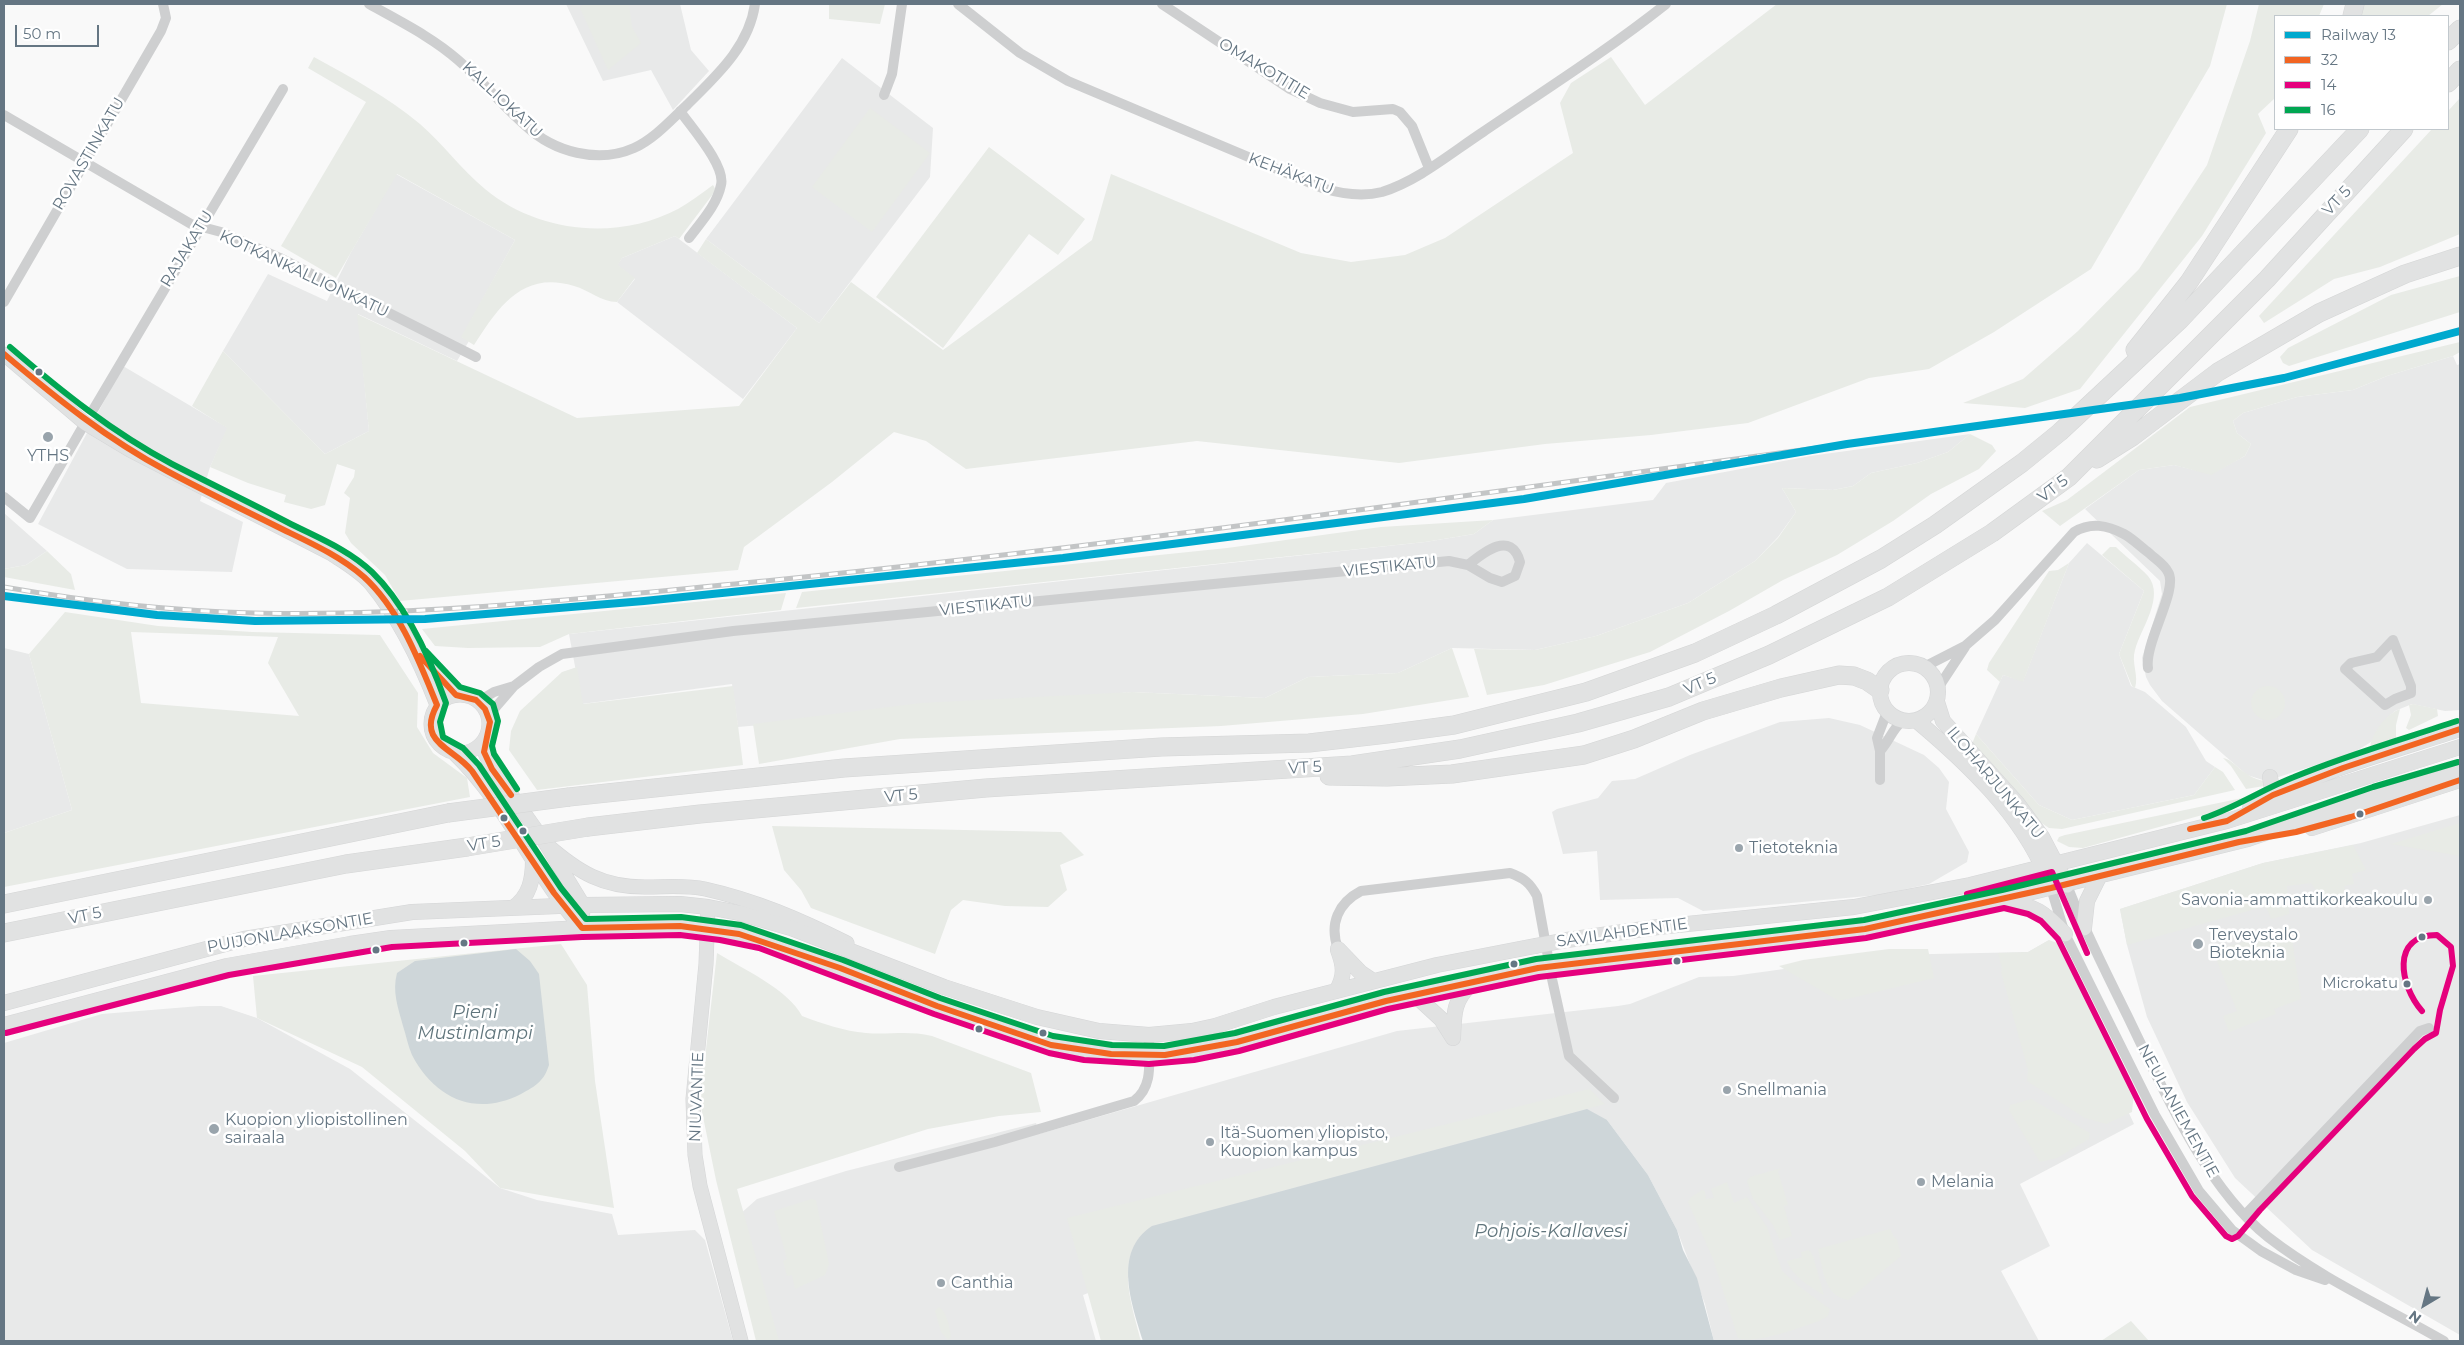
<!DOCTYPE html>
<html>
<head>
<meta charset="utf-8">
<style>
	body { margin:0 }
	#map { position:relative; width:2464px; height:1345px; overflow:hidden; background:#f9f9f9; font-family:Montserrat,sans-serif }
	canvas { display:block }
	.frame { position:absolute; inset:0; border:5px solid #657683; pointer-events:none }
	.legend { position:absolute; left:2274px; top:15px; width:175px; height:115px; box-sizing:border-box; background:#fff; border:1px solid #c1c8cd; margin:0; padding:6px 9px; list-style:none; font-size:15px; color:#657683 }
	.legend li { display:flex; align-items:center; gap:10px; height:25px }
	.legend b { width:25px; border:1px solid #c1c8cd }
	.north { position:absolute; left:2399px; top:1280px; width:50px; height:50px; -webkit-text-stroke:4px #fff; paint-order:stroke; rotate:217deg; font-size:14px; font-weight:700; line-height:20px; text-align:center; color:#657683 }
	.north::after { content:''; display:block; margin:auto; width:18px; height:22px; background:#657683; clip-path:polygon(50% 0,100% 100%,50% 72%,0 100%) }
	.scale { position:absolute; left:15px; top:25px; width:84px; height:22px; box-sizing:border-box; border:2px solid #657683; border-top:0; padding-left:6px; font-size:15px; line-height:18px; white-space:nowrap; color:#657683; -webkit-text-stroke:4px #fff; paint-order:stroke }
</style>
</head>
<body>
<div id="map">
<canvas width="2464" height="1345"></canvas>
<div class="frame"></div>
<ul class="legend">
<li><b style="height:6px;background:#00a9ce"></b>Railway 13</li>
<li><b style="height:6px;background:#f26522"></b>32</li>
<li><b style="height:6px;background:#e5007d"></b>14</li>
<li><b style="height:6px;background:#00a651"></b>16</li>
</ul>
<div class="north">N</div>
<div class="scale">50 m</div>
</div>
<script>
const ctx = document.querySelector('canvas').getContext('2d');
ctx.lineJoin = 'round';
function fillPath(path, color) {
  ctx.fillStyle = color;
  ctx.fill(path, 'evenodd');
}
function stroke(path, color, width, dash) {
  ctx.strokeStyle = color;
  ctx.lineWidth = width;
  ctx.lineCap = dash ? 'butt' : 'round';
  ctx.setLineDash(dash || []);
  ctx.stroke(path);
}
function drawText(font, color, halo, rows, align = 'center') {
  ctx.font = font + ' Montserrat,sans-serif';
  ctx.lineWidth = 5;
  ctx.setLineDash([]);
  ctx.textBaseline = 'middle';
  ctx.strokeStyle = halo;
  ctx.fillStyle = color;
  for (const [text, x, y, turn = 0] of rows) {
    ctx.save();
    ctx.translate(x, y);
    ctx.rotate((+turn || 0) * Math.PI / 180);
    ctx.textAlign = isNaN(turn) ? turn : align;
    if (halo) ctx.strokeText(text, 0, 0);
    ctx.fillText(text, 0, 0);
    ctx.restore();
  }
}
fillPath(new Path2D(`
	M566,4H680L691,50L709,71L673,110L651,70L603,81Z
	M842,58L933,128L930,177L819,323L706,239Z
	M396,174L515,240L462,337L469,341L457,361L358,314L369,431L325,454L223,351L268,274L327,301L350,254Z
	M675,236L797,328L743,399L617,302L635,279L617,265L622,258Z
	M2453,356L2457,365L2460,364V710L2445,711L2412,704L2395,711L2387,718L2371,742L2353,753L2266,781L2247,775L2162,701L2150,685L2146,677L2142,658L2162,594L2160,581L2085,509L2139,470L2174,465L2211,474L2245,456L2251,444L2237,433L2233,421L2243,413L2297,397L2353,390L2387,376Z
	M123,366L228,428L210,467L200,501L243,522L232,572L127,569L38,524Z
	M1970,434L1948,452L1917,463L1871,473L1853,486L1833,490L1782,488L1796,512L1778,537L1755,561L1688,603L1596,636L1535,650L1452,648L1398,673L1308,677L1265,698L1132,692L738,727L732,684L582,704L569,634L1425,542L1474,534L1493,520L1653,500L1666,483L1810,456Z
	M4,513L47,551L26,565L4,569Z
	M2087,543L2144,591L2119,654L2131,686L2145,692L2186,727L2206,761L2215,767L2194,795L2072,820L2039,805L1976,734L2003,675L2023,681L2069,563Z
	M4,648L29,654L72,810L4,833Z
	M1829,718L1860,725L1924,755L1939,768L1949,782L1946,809L1969,852L1967,862L1929,884L1879,895L1703,911L1678,898L1600,900L1597,851L1563,854L1552,812L1557,809L1598,798L1612,781L1635,779L1690,755L1780,722Z
	M2460,815V1335L2312,1250L2235,1178L2187,1102L2147,1017L2127,945L2120,909L2263,863L2361,843Z
	M2049,940L2134,1124L2020,1184L2050,1246L2001,1271L2039,1341H1714L1705,1304L1677,1230L1648,1175L1607,1120L1127,1278L1083,1295L1096,1341H775L739,1215L757,1199L846,1171L1036,1123L1039,1134L1397,1031L1618,1006L1630,1004L1699,977L1733,976L1886,955L2028,952Z
	M200,1006H221L257,1018L350,1069L500,1188L537,1200L612,1214L618,1235L695,1230L705,1240L733,1341H4V1043L102,1014Z`), '#e8e9e9');
fillPath(new Path2D(`
	M583,4H629L632,27L641,43L608,70L580,8Z
	M829,4H885L880,24L829,19Z
	M1777,4H2227L2210,66L2091,269L1994,332L1929,369L1869,378L1748,423L1651,435L1545,444L1399,463L1197,441L966,469L926,441L894,432L832,482L744,547L738,570L400,601L385,575L351,543L345,533L350,498L344,493L354,477L355,470L337,464L325,505L311,509L284,502L286,495L248,483L210,467L227,428L192,406L223,351L325,454L369,431L357,314L577,418L739,406L797,328L697,253L706,239L819,323L851,282L943,350L1092,240L1111,174L1301,253L1351,262L1405,255L1445,238L1573,153L1560,103L1571,83L1611,57L1645,105Z
	M2259,4H2324L2319,16H2275V98L2258,114L2266,133L2202,236L2080,389L2025,408L1963,403L2023,379L2078,331L2139,269L2207,165L2250,41Z
	M2359,4H2443L2428,16H2354Z
	M314,57C350,77 388,97 420,124C443,144 461,169 485,189C538,233 617,241 678,209C690,202 702,193 713,185L716,190L679,239L675,236L622,258L618,265L635,278L617,302C601,302 589,290 574,286C522,270 498,308 474,345L461,337L515,240L397,174L336,278L281,246L366,102L308,68Z
	M2460,98V234L2380,267L2334,279L2264,323L2259,316L2432,129H2448V111Z
	M870,108L930,153L872,232L812,187Z
	M989,147L1085,219L1058,255L1029,234L943,348L876,297Z
	M2460,276V312L2289,366L2283,363L2280,357L2288,348L2391,295Z
	M2460,342V352L2453,356L2387,376L2353,390L2297,397L2243,413L2233,421L2237,433L2251,444L2245,456L2211,475L2174,465L2139,470L2060,526L2042,511L2067,500L2190,407Z
	M1970,434L1992,445L1996,451L1979,469L1931,494L1893,521L1837,555L1783,580L1729,611L1650,652L1544,685L1487,695L1474,649L1535,650L1596,636L1688,603L1755,561L1778,538L1796,512L1782,488L1833,490L1853,486L1871,473L1917,463L1948,452Z
	M1493,520L1474,534L1425,542L796,608L802,592L1227,548L1381,527Z
	M2110,547H2116C2126,557 2139,566 2148,576C2165,597 2141,628 2135,650C2131,663 2139,675 2135,688L2132,686L2119,654L2144,591L2102,555Z
	M47,551L71,574L75,590L4,577V569L26,565Z
	M2069,563L2023,682L2003,675L2000,682L1987,670L1989,663L2049,571L2058,570Z
	M786,593L781,610L569,634L540,647L468,648L435,646L422,629Z
	M65,612L158,626L252,632L380,635L418,693L417,727L433,753L467,778L470,797L4,887V833L72,810L29,654ZM131,632L278,637L268,663L299,716L141,703Z
	M1452,648L1469,697L1363,714L1221,726L900,739L759,764L753,724L921,703L1132,692L1265,698L1308,677L1398,673Z
	M577,667L583,704L733,686L743,765L537,790L509,750L511,731L520,711L562,672Z
	M2251 703a17 17 0 1 1 34 0a17 17 0 1 1-34 0Z
	M2413,704L2437,709L2438,716L2409,730L2406,728L2411,715L2409,705Z
	M2400,709L2396,725V739L2370,748C2371,734 2387,713 2400,709Z
	M1976,734L2039,805L2072,820L2194,795L2215,767L2223,772L2235,790L2062,829L2049,828L2040,822L1972,744Z
	M2223,758C2234,759 2244,779 2266,781L2264,786L2246,789L2231,766Z
	M2252,796L2253,801L2083,848L2069,847L2057,841L2059,837L2065,835Z
	M2460,823V856L2391,844Z
	M772,826L1061,832L1084,855L1060,865L1067,890L1048,907L1005,906L963,900L951,910L935,954L811,908L801,890L784,870Z
	M2353,845L2366,870L2352,874L2354,884L2344,886L2349,902L2328,908L2311,883L2287,886L2289,914L2271,919L2266,906L2127,945L2120,909L2263,863Z
	M2290,926L2301,999L2274,1009L2276,1014L2229,1032L2223,1016L2237,1011L2213,951L2276,932Z
	M2049,940L2060,944L2134,1092L2132,1112L2106,1124L2085,1118L2027,1081L2028,1070L2001,972L2002,968L1998,953L2028,952Z
	M561,944L587,985L595,1081L614,1208L500,1188L465,1151L362,1067L257,1018L253,976Z
	M1889,949H1928L1934,978L1839,1001L1779,966L1803,960Z
	M717,953C743,969 789,990 802,1016C823,1024 844,1031 866,1033C890,1035 907,1030 932,1036L1031,1073L1041,1112L999,1116L928,1129L737,1189L779,1341H756L716,1180L700,1102Z
	M1589,1089L1605,1104L1152,1226C1112,1252 1132,1305 1141,1341H1101L1067,1218Z
	M2031,1099L2090,1133L2089,1139L2057,1158L2040,1162L2009,1110L2010,1105Z
	M1781,1168L1778,1171L1788,1205L1784,1206L1792,1236L1780,1240L1773,1225L1753,1199L1747,1181L1750,1177Z
	M1727,1182L1734,1203L1747,1197L1767,1227L1782,1271L1800,1287L1827,1307L1830,1309L1828,1316L1819,1321C1802,1327 1754,1345 1738,1338L1713,1259L1688,1202L1691,1197L1702,1190L1705,1191L1706,1199L1714,1198L1711,1189Z
	M811,1199L816,1200L829,1264L825,1275L795,1289L792,1275L787,1276L783,1261L787,1259L774,1211Z
	M1890,1229L1894,1237L1897,1239L1901,1256L1848,1300C1824,1296 1823,1269 1818,1249Z
	M1809,1250L1813,1256L1824,1295C1811,1288 1792,1276 1787,1261L1802,1257L1801,1252Z
	M939,1307C948,1314 949,1326 951,1337L948,1340L941,1332L935,1311Z
	M2131,1321L2149,1341H2101Z`), '#e8ebe6');
fillPath(new Path2D(`
	M516,949L530,961L539,974L549,1065C544,1081 536,1086 521,1094C476,1117 435,1099 412,1055C408,1046 406,1035 403,1026C398,1007 392,992 397,973L415,961Z
	M1587,1109L1607,1120L1648,1175L1677,1230L1683,1250L1697,1278L1714,1341H1143C1132,1305 1112,1252 1152,1226Z`), '#ced6d9');
const secondary = new Path2D(`
	M4,354L85,423L130,450L332,554C345,563 361,572 371,584C400,619 421,664 437,705
	M420,657L456,695
	M431 724a29 29 0 1 1 58 0a29 29 0 1 1-58 0Z
	M484,742V751L491,766L546,844L583,905L582,928
	M455,754C507,804 534,875 582,928
	M546,844C578,872 603,888 648,887C666,887 686,885 705,889C755,900 801,920 847,943
	M708,907L706,964L693,1099L695,1155L700,1186L741,1341`);
const primary = new Path2D(`
	M1880 692a29 29 0 1 1 58 0a29 29 0 1 1-58 0Z
	M1937,702L1943,721L2017,803L2042,837L2067,885
	M1917,721C1966,762 2021,814 2046,875
	M2270,777L2273,795
	M2250,808C2315,771 2390,752 2460,729
	M2312,828L2460,780
	M2006,900C2037,908 2043,911 2065,934
	M513,908C530,896 533,879 533,860
	M2084,928L2087,901L2100,875
	M1567,940L1658,927L1854,907L1970,885L2227,821L2460,747
	M1338,949L1361,973L1373,981
	M1572,963L1865,929L2004,899L2248,839L2376,795L2460,770
	M1337,990C1345,975 1344,966 1338,950
	M1415,995L1441,1019L1453,1038
	M4,1003L244,939L412,912L583,905L680,904L708,907L739,913L791,928L944,987L1037,1017L1099,1031L1149,1035L1192,1031L1215,1026L1274,1007L1437,965L1535,946
	M4,1025L227,966L350,944L391,938L582,928L680,926L739,934L840,968L937,1006L1051,1045L1111,1054L1149,1055L1192,1051L1237,1042L1386,1001L1538,968
	M1453,1038C1454,1015 1453,1001 1471,984`);
const highway = new Path2D(`
	M2352,16L2355,4
	M2448,41L2460,29
	M2448,83L2460,70
	M2135,350L2189,282L2289,129
	M2097,459L2132,437L2218,372L2319,313L2405,274L2460,256
	M1329,776L1387,777L1452,774L1584,755L1634,739L1703,711L1781,688L1839,675L1854,676L1867,681L1880,690
	M569,797L844,768L1161,747L1309,743L1387,734L1454,725L1586,692L1695,653L1776,615L1881,559L1935,525L2022,463L2060,432L2180,320L2360,129
	M588,827L700,814L986,788L1352,765L1460,749L1578,723L1669,697L1769,655L1888,597L1992,533L2069,477L2267,279L2404,129
	M4,904L448,813
	M4,933L346,864L467,847`);
stroke(secondary, '#d5d6d7', 15);
stroke(primary, '#d5d6d7', 16);
stroke(highway, '#d5d6d6', 19);
stroke(new Path2D(`
	M369,4C399,21 432,37 458,60C482,81 502,105 526,126C554,152 598,164 634,148C654,139 671,120 687,105C716,76 749,47 755,4
	M958,4L1020,53L1068,81L1322,188C1342,194 1362,197 1382,192C1418,181 1451,153 1483,132C1545,90 1608,50 1666,4
	M1162,4L1290,89L1320,103L1353,112L1393,109L1400,112L1412,126L1429,168
	M884,95L892,74L902,4
	M680,111C691,127 726,166 721,185C717,205 701,222 689,238
	M4,115L191,224L221,232L280,258L476,357
	M4,302L161,31L166,18L163,4
	M93,410L283,89
	M4,497L30,518L85,423
	M2393,640L2411,686V693L2395,699L2385,705L2345,669L2351,663L2377,657Z
	M1924,667L1965,646L1995,620L2074,532C2091,522 2107,525 2124,534C2133,539 2141,547 2149,553C2155,559 2164,564 2168,572C2179,589 2144,643 2148,668
	M1938,688L1965,647
	M479,701L494,692L514,686
	M488,716L514,686L539,667L562,654L733,631L1449,561L1468,565L1490,578L1502,582L1515,576L1520,562C1511,530 1484,552 1468,565
	M1880,751C1889,741 1892,730 1902,721
	M1880,780V751L1877,738L1887,712
	M2067,885C2084,930 2106,972 2127,1015C2162,1087 2205,1187 2268,1237C2322,1279 2385,1307 2444,1341
	M2051,888L2065,934L2155,1115L2199,1191L2232,1230L2261,1251L2296,1270L2325,1280
	M1338,949C1329,924 1338,903 1361,891L1510,873C1524,878 1530,883 1537,896L1552,979L1569,1056L1614,1098
	M899,1167L995,1142L1134,1101C1155,1085 1148,1059 1149,1035
	M2245,1215L2420,1031L2429,1028`), '#cecfd0', 10);
stroke(secondary, '#e1e2e2', 14);
stroke(primary, '#e1e2e2', 15);
stroke(highway, '#e1e2e2', 18);
const rail = new Path2D(`
	M4,587C84,601 172,611 254,613C425,617 595,597 765,581C1127,545 1486,492 1847,444`);
stroke(rail, '#c3c5c6', 5);
stroke(rail, '#fff', 3, [9]);
const primaryBridge = new Path2D(`
	M1535,946L1567,940
	M1538,968L1572,963`);
const highwayBridge = new Path2D(`
	M448,813L569,797
	M467,847L588,827`);
stroke(primaryBridge, '#d5d6d7', 16, []);
stroke(highwayBridge, '#d5d6d6', 19, []);
stroke(primaryBridge, '#e1e2e2', 15);
stroke(highwayBridge, '#e1e2e2', 18);
stroke(new Path2D(`
	M4,354C56,398 107,439 167,471C206,492 246,511 286,531C313,544 341,557 364,577C400,610 419,661 437,705C416,743 453,747 472,771L554,893L582,928L680,926L739,934L840,968L937,1006L1051,1045L1111,1054L1165,1055L1237,1042L1386,1001L1538,968L1865,929L2051,888L2239,842L2296,832L2351,817L2460,780
	M420,656L456,695L476,700L485,709L490,722L484,752L492,769L511,795
	M2190,829L2227,821L2273,795L2343,768L2460,729`), '#f26522', 6);
stroke(new Path2D(`
	M1967,894L2052,872L2087,953
	M6,1033L229,975L392,947L582,937L680,935L720,940L759,948L934,1014L1049,1053L1084,1060L1149,1064L1194,1060L1239,1051L1388,1009L1539,977L1866,938L2004,908L2028,914L2041,921L2058,939L2147,1119L2192,1196L2226,1236L2232,1239L2238,1236L2260,1210L2414,1049L2425,1039L2436,1033L2440,1010L2453,966L2451,947L2437,935C2390,935 2400,986 2422,1011`), '#e5007d', 6);
stroke(new Path2D(`
	M10,347C61,391 112,432 172,464C211,484 249,502 287,522C316,537 348,549 372,572C407,606 430,658 446,703L440,722L443,737L463,748L479,765L561,888L586,919L681,917L741,925L843,960L940,998L1053,1036L1112,1045L1164,1046L1235,1033L1384,992L1536,959L1864,920L2002,890L2246,831L2373,787L2458,762
	M426,651L460,687L480,693L493,704L498,721L492,746L494,754L517,789
	M2204,818C2235,808 2263,789 2294,777C2347,755 2403,739 2457,721`), '#00a651', 6);
stroke(new Path2D(`
	M4,596L157,615L255,621L425,619L644,601L1063,558L1524,499L1847,444L2180,398L2284,378L2460,331`), '#00a9ce', 8);
for (const [x, y, r, color] of [
	[39,372,4.5,"#657683"],
	[48,437,6,"#99a4ac"],
	[2360,814,4.5,"#657683"],
	[504,818,4.5,"#657683"],
	[523,831,4.5,"#657683"],
	[1739,848,5,"#99a4ac"],
	[2428,900,5,"#99a4ac"],
	[2422,937,4.5,"#657683"],
	[464,943,4.5,"#657683"],
	[2198,944,6,"#99a4ac"],
	[376,950,4.5,"#657683"],
	[1677,961,4.5,"#657683"],
	[1514,964,4.5,"#657683"],
	[2407,984,4.5,"#657683"],
	[979,1029,4.5,"#657683"],
	[1043,1033,4.5,"#657683"],
	[1727,1090,5,"#99a4ac"],
	[214,1129,6,"#99a4ac"],
	[1210,1142,5,"#99a4ac"],
	[1921,1182,5,"#99a4ac"],
	[941,1283,5,"#99a4ac"]
]) {
  const dot = new Path2D();
  dot.arc(x, y, r, 0, 2 * Math.PI);
  ctx.fillStyle = color;
  ctx.fill(dot);
  stroke(dot, '#fff', 2);
}
drawText('15px', '#657683', '#fff', [
	["Microkatu",2398,984]
], 'right');
drawText('16px', '#657683', '#fff', [
	["OMAKOTITIE",1264,69,31],
	["KALLIOKATU",502,100,43],
	["ROVASTINKATU",89,154,-60],
	["KEHÄKATU",1291,174,21],
	["VT 5",2337,201,-47],
	["RAJAKATU",187,249,-59],
	["KOTKANKALLIONKATU",304,274,25],
	["VT 5",2053,489,-38],
	["VIESTIKATU",1390,567,-6],
	["VIESTIKATU",986,606,-6],
	["VT 5",1700,684,-23],
	["VT 5",1305,768,-4],
	["ILOHARJUNKATU",1995,783,50],
	["VT 5",901,796,-5],
	["VT 5",484,844,-9],
	["VT 5",85,916,-12],
	["PUIJONLAAKSONTIE",290,933,-10],
	["SAVILAHDENTIE",1622,933,-8],
	["NIUVANTIE",697,1097,-88],
	["NEULANIEMENTIE",2178,1111,61]
]);
drawText('16px', '#657683', '#fff', [
	["YTHS",48,456,"center"],
	["Tietoteknia",1749,848],
	["Savonia-ammattikorkeakoulu",2418,900,"right"],
	["Terveystalo",2209,935],
	["Bioteknia",2209,953],
	["Snellmania",1737,1090],
	["Kuopion yliopistollinen",225,1120],
	["sairaala",225,1138],
	["Itä-Suomen yliopisto,",1220,1133],
	["Kuopion kampus",1220,1151],
	["Melania",1931,1182],
	["Canthia",951,1283]
], 'left');
drawText('italic 18px', '#60757c', '#fff', [
	["Pieni",475,1013],
	["Mustinlampi",475,1034],
	["Pohjois-Kallavesi",1551,1232]
]);
</script>
</body>
</html>
